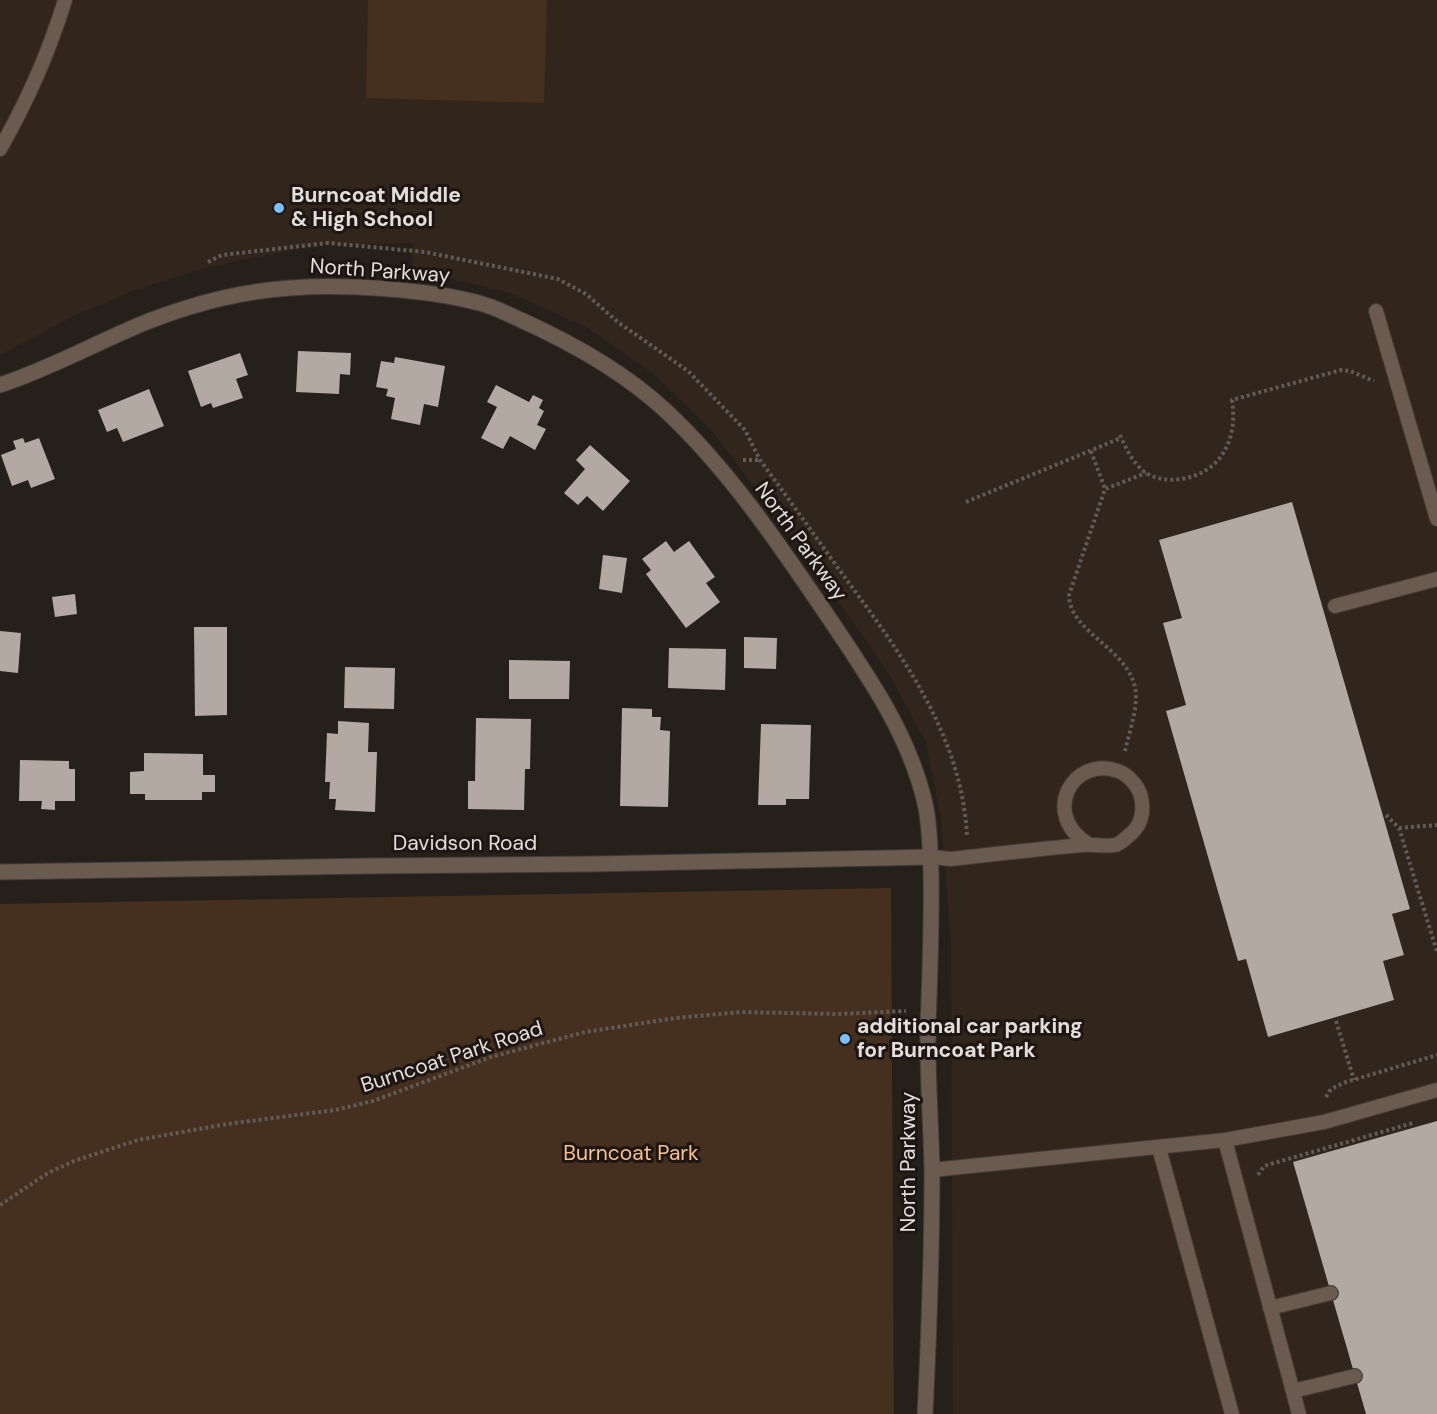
<!DOCTYPE html>
<html>
<head>
<meta charset="utf-8">
<style>
	body { margin:0 }
	canvas { display:block; background:#26201b }
</style>
</head>
<body>
<canvas width="1437" height="1414"></canvas>
<script>
const ctx = document.querySelector('canvas').getContext('2d');
ctx.lineJoin = 'round';
function fillPath(path, color) {
  ctx.fillStyle = color;
  ctx.fill(path, 'evenodd');
}
function stroke(path, color, width, dash) {
  ctx.strokeStyle = color;
  ctx.lineWidth = width;
  ctx.lineCap = dash ? 'butt' : 'round';
  ctx.setLineDash(dash || []);
  ctx.stroke(path);
}
function drawText(font, color, halo, rows, align = 'center') {
  ctx.font = font + ' "DM Sans",sans-serif';
  ctx.lineWidth = 6;
  ctx.setLineDash([]);
  ctx.textBaseline = 'middle';
  ctx.strokeStyle = halo;
  ctx.fillStyle = color;
  for (const [text, x, y, turn = 0] of rows) {
    ctx.save();
    ctx.translate(x, y);
    ctx.rotate((+turn || 0) * Math.PI / 180);
    ctx.textAlign = isNaN(turn) ? turn : align;
    if (halo) ctx.strokeText(text, 0, 0);
    ctx.fillText(text, 0, 0);
    ctx.restore();
  }
}
fillPath(new Path2D(`
	M0,0H1437V1414H953L951,943L941,819L926,742L886,669L799,546L713,432L655,375L585,326L507,292L412,269L413,243L316,245L208,267L138,289L78,314L0,355Z`), '#31251c');
fillPath(new Path2D(`
	M368,0H547L544,103L366,98Z
	M891,888L894,1414H0V904Z`), '#452f1e');
fillPath(new Path2D(`
	M298,351L351,353L350,375L340,374L339,394L296,392Z
	M240,353L248,375L236,379L243,398L213,408L211,403L201,407L188,371Z
	M395,357L445,366L438,407L424,404L420,425L391,419L395,398L386,396L388,389L376,387L381,361L394,363Z
	M496,385L529,402L533,395L543,400L539,408L544,411L537,425L546,429L535,450L510,436L503,449L481,438L497,407L487,402Z
	M149,389L164,426L123,442L117,428L107,432L98,410Z
	M23,438L25,443L39,438L55,479L31,488L28,480L12,486L1,455L16,449L13,441Z
	M590,445L630,481L603,511L587,496L578,505L564,493L585,469L576,460Z
	M1292,502L1410,909L1392,914L1404,955L1383,961L1394,1000L1268,1037L1246,959L1238,961L1166,711L1186,705L1163,623L1182,618L1159,540Z
	M666,541L674,552L689,541L715,577L706,583L720,602L686,628L646,574L651,570L642,559Z
	M603,555L627,558L622,593L599,589Z
	M75,594L77,614L55,617L52,597Z
	M194,627H227V715L195,716Z
	M0,631L21,633L18,673L0,671Z
	M744,637L777,638L776,669L744,668Z
	M669,648L726,649L725,690L668,688Z
	M509,660L570,661L569,699H509Z
	M345,667L395,668L394,709L344,708Z
	M622,708L652,709V717H661L660,730L670,731L668,807L620,806Z
	M476,718L531,719L530,769H525L524,810L468,809V781H475Z
	M338,721L369,723L368,752H377L375,812L335,810L336,799H329L330,782H325L327,733L338,734Z
	M761,724L811,725L809,799H786V805H758Z
	M144,753L203,754V775H215V792H202V800H145V794H130V772L144,771Z
	M20,760L69,761V769H75V801H55V810L41,809L42,801H19Z
	M1437,1121V1414H1366L1293,1162Z`), '#b1a9a2');
const lane = new Path2D(`
	M0,149C27,102 49,52 65,0
	M1376,311L1437,519
	M1335,606L1437,579
	M931,857L951,859C995,854 1039,849 1083,845C1094,844 1106,847 1115,845C1119,844 1124,840 1127,837C1140,828 1145,814 1141,797C1139,787 1129,775 1118,771C1073,755 1040,814 1088,844
	M1225,1140L1299,1414
	M1159,1148L1232,1414
	M932,1170L1225,1140L1324,1122L1437,1090
	M1270,1308L1331,1293
	M1293,1391L1355,1376`);
const street = new Path2D(`
	M0,385C52,368 99,341 149,321C193,304 243,291 290,288C345,284 426,289 479,303C493,306 507,314 521,320C572,343 624,372 666,411C727,468 776,540 823,609C865,672 910,733 926,808C930,829 930,851 931,871C932,923 930,974 928,1025C927,1073 931,1122 932,1170C932,1251 929,1333 925,1414
	M0,872L368,866L593,864L931,857`);
stroke(lane, '#403b36', 16);
stroke(street, '#403b36', 17);
stroke(new Path2D(`
	M208,262L222,255L328,243L425,252L558,279L586,294L619,323L688,371L745,430L760,460C789,499 817,539 846,579C903,656 962,737 967,836
	M1120,435C1126,448 1133,464 1146,473C1156,479 1169,481 1181,479C1222,473 1238,438 1232,400L1341,370L1350,371L1374,381
	M1091,451L1105,489
	M743,460H759
	M966,502L1121,438
	M1125,751C1129,733 1136,714 1136,696C1135,650 1069,634 1069,595L1105,489L1146,473
	M1386,815L1399,828L1437,952
	M1399,828L1437,825
	M1336,1021L1354,1080
	M1326,1097L1331,1089L1346,1082L1437,1055
	M1258,1175L1264,1166L1413,1123
	M0,1205L48,1173L74,1161L138,1140L227,1124L335,1110L373,1101L491,1057L585,1032L676,1018L741,1012L836,1014L906,1011`), '#615b57', 4, [3, 3]);
stroke(lane, '#6a5a4f', 14);
stroke(street, '#6a5a4f', 15);
for (const [x, y, r, color] of [
	[279,208,6,"#7bbef8"],
	[845,1039,6,"#7bbef8"]
]) {
  const dot = new Path2D();
  dot.arc(x, y, r, 0, 2 * Math.PI);
  ctx.fillStyle = color;
  ctx.fill(dot);
  stroke(dot, '#1d1612', 2);
}
drawText('bold 21px', '#e3dedb', '#1d1612', [
	["Burncoat Middle",291,196],
	["& High School",291,220],
	["additional car parking",857,1027],
	["for Burncoat Park",857,1051]
], 'left');
drawText('21px', '#e3dedb', '#1d1612', [
	["North Parkway",380,272,4],
	["North Parkway",800,542,54],
	["Davidson Road",465,844],
	["Burncoat Park Road",452,1058,-18],
	["North Parkway",909,1162,-90]
]);
drawText('21px', '#fbc092', '#1d1612', [
	["Burncoat Park",631,1154]
]);
</script>
</body>
</html>
